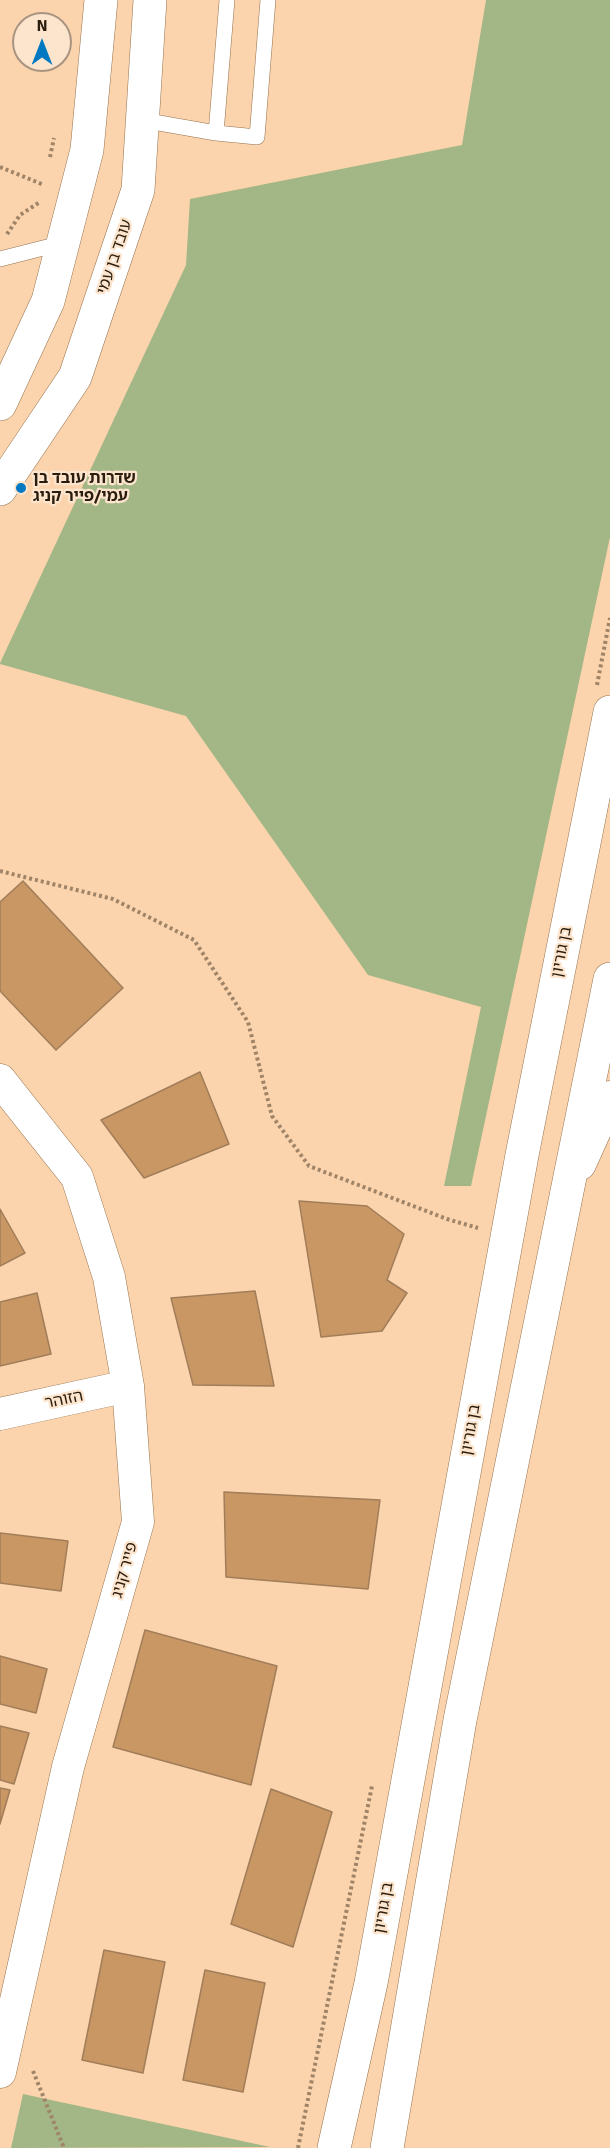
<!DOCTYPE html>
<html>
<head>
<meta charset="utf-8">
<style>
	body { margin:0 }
	#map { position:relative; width:610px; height:2148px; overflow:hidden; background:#fbd4ad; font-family:Signika,sans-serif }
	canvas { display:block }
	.north { position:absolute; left:12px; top:12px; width:60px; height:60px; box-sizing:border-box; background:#fce4cd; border:2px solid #a89481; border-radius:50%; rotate:0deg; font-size:16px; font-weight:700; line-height:24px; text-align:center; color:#2b1d0e }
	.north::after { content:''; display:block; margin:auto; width:21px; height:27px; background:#0079c2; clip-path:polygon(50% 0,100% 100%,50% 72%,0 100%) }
</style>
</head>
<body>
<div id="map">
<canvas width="610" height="2148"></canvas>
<div class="north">N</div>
</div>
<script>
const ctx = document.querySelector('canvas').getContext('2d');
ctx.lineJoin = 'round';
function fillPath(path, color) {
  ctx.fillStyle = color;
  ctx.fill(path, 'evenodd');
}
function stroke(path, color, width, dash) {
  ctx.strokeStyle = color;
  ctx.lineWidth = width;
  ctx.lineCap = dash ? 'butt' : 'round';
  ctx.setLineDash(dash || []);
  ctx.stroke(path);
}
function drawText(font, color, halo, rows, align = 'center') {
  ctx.font = font + ' Signika,"Noto Sans Hebrew",sans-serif';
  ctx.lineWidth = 4.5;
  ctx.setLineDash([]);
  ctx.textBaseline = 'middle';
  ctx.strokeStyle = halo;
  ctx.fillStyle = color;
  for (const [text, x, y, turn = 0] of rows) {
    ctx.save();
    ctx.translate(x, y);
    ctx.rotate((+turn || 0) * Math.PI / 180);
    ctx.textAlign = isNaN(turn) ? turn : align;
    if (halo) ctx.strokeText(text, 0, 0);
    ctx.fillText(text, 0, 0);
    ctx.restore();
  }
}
fillPath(new Path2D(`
	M486,0H610V537L471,1186H444L481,1007L368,975L186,716L0,664V663L186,265L190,199L462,145Z
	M23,2094L270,2147L11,2148Z`), '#a3b686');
const building = new Path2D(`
	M23,881L123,988L56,1050L0,991V902Z
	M200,1072L229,1144L144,1178L101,1120Z
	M299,1201L367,1206L404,1234L387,1280L407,1293L382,1331L321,1337Z
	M0,1209L25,1253L0,1266Z
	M255,1291L274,1386L193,1385L171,1298Z
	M37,1293L51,1354L0,1366V1302Z
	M224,1492L380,1500L368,1589L226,1577Z
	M0,1533L68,1541L61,1591L0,1583Z
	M145,1630L277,1666L251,1785L113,1747Z
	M0,1656L47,1669L36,1713L0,1704Z
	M0,1726L29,1733L14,1784L0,1780Z
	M0,1788L10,1790L0,1824Z
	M271,1789L332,1812L293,1947L231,1924Z
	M104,1950L165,1962L143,2073L82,2060Z
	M205,1970L265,1983L243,2092L183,2080Z`);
fillPath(building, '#c99764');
stroke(building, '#a17d5a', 1.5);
const service = new Path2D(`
	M142,120L216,133L227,0
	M216,133L257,137L268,0
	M0,259L63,243`);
const minor = new Path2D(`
	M0,1080L77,1177L109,1277L128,1386L138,1522L68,1767L0,2072
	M580,1164L610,1097
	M0,1414L128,1386`);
const tertiary = new Path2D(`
	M0,404L48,301L87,150L101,0
	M0,489L75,377L138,190L150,0`);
const secondary = new Path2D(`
	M334,2148L371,1983L522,1155L610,712
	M387,2148L460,1720L610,979`);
stroke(service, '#94714d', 16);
stroke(minor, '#94714d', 33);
stroke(tertiary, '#94714d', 34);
stroke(secondary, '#94714d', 34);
stroke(new Path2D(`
	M50,157L54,138
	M0,167L44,185
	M7,234L20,215L40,202
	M597,685L610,618
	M0,871L113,899L194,940L248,1022L272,1116L309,1166L447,1219L478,1228
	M33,2071L64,2148
	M298,2148L372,1786`), '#a08468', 4, [3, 3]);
stroke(service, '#fff', 15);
stroke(minor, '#fff', 32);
stroke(tertiary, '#fff', 33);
stroke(secondary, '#fff', 33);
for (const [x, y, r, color] of [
	[21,488,6,"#0079c2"]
]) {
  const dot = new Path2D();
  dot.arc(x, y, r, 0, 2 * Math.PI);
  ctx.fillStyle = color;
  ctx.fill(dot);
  stroke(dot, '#fce4cd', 2);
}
drawText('16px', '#2b1d0e', '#fce4cd', [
	["עובד בן עמי",115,257,-71],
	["בן גוריון",562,952,-79],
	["הזוהר",64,1400,-12],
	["בן גוריון",471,1430,-80],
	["פייר קניג",125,1570,-74],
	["בן גוריון",384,1908,-80]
]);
drawText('bold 16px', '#2b1d0e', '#fce4cd', [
	["שדרות עובד בן",33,479],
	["עמי/פייר קניג",33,497]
], 'left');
</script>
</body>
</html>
